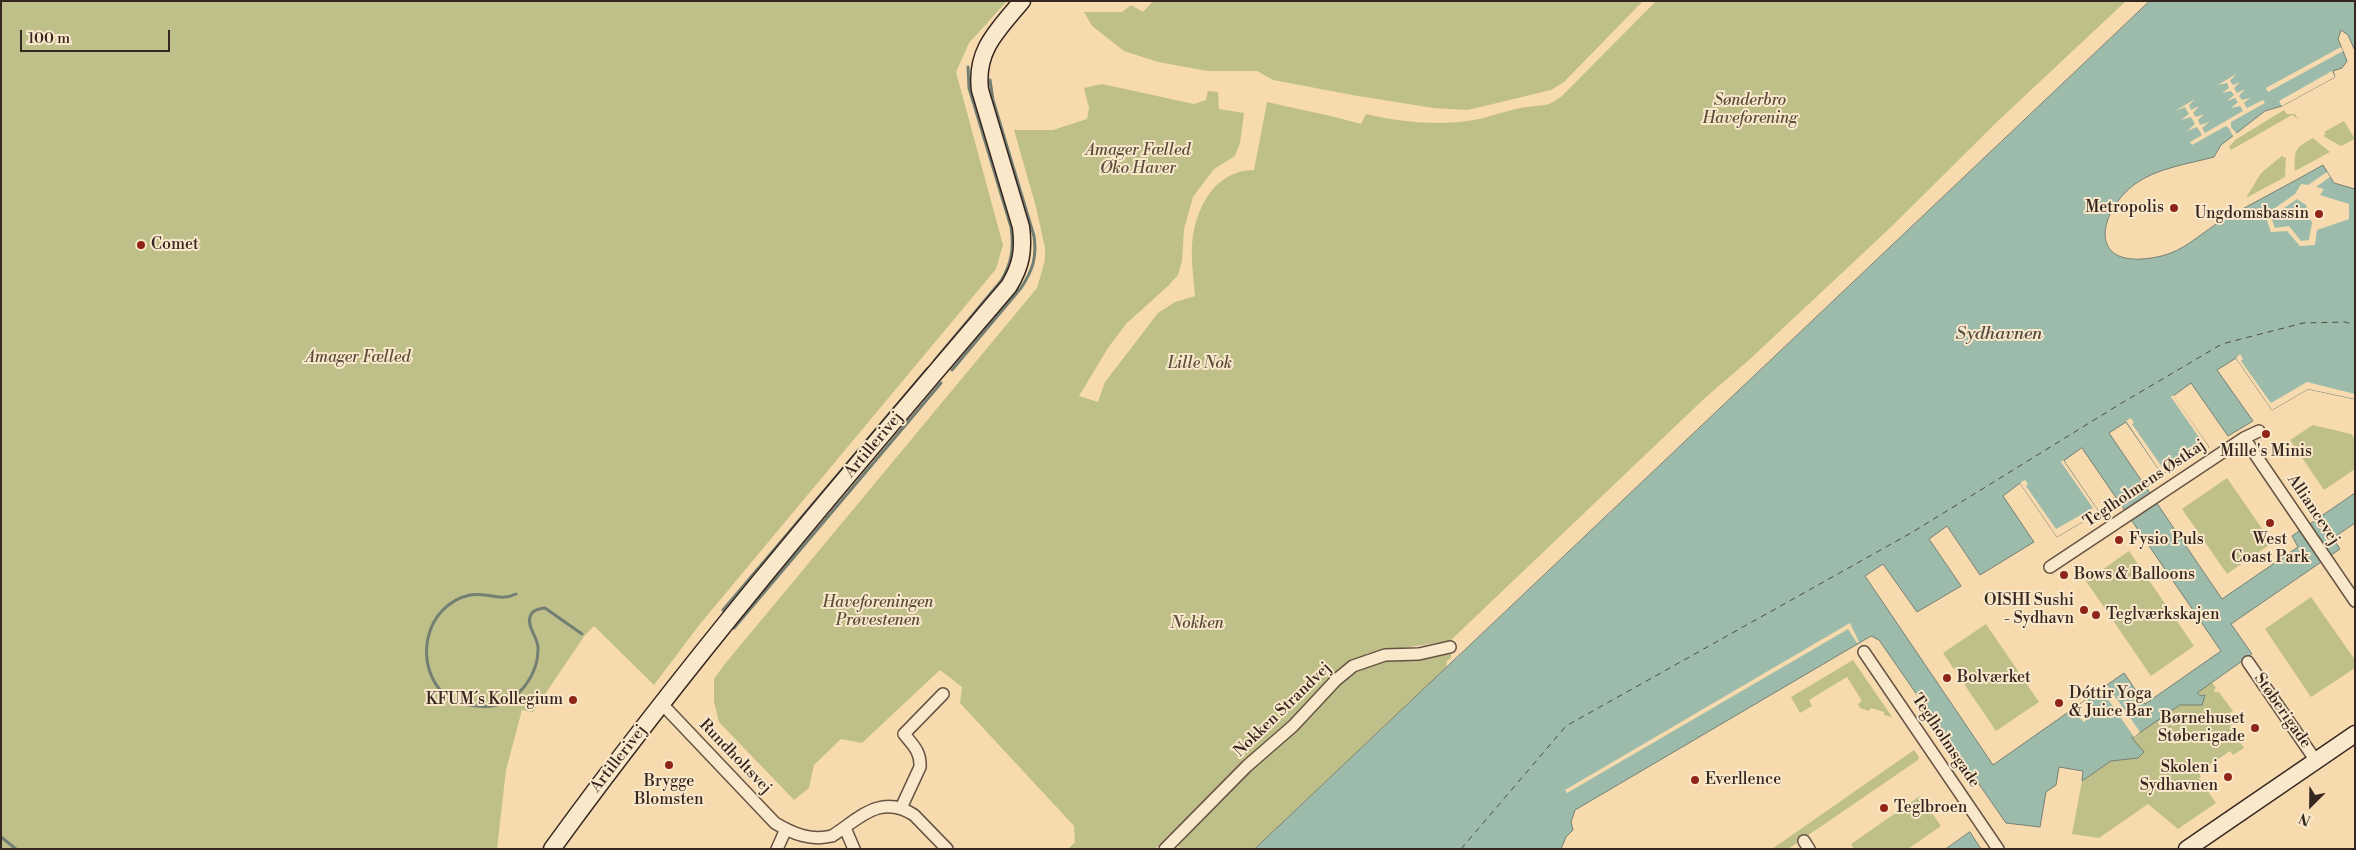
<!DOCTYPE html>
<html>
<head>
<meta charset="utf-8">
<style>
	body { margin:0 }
	#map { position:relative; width:2356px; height:850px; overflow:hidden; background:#f7dbaf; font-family:"Libre Bodoni",serif }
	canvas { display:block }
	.frame { position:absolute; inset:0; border:2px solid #362620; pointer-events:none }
	.north { position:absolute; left:2286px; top:780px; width:50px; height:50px; -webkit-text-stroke:4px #fae8cb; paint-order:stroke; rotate:203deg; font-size:14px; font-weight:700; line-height:20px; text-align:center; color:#362620 }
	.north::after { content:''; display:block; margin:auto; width:18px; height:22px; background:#362620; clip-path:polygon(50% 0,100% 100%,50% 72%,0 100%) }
	.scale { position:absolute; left:20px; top:30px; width:150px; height:22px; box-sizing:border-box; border:2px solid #362620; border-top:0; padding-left:6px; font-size:15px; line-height:18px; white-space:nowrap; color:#362620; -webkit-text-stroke:4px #fae8cb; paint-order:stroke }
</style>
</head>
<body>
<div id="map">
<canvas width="2356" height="850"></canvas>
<div class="frame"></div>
<div class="north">N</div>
<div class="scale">100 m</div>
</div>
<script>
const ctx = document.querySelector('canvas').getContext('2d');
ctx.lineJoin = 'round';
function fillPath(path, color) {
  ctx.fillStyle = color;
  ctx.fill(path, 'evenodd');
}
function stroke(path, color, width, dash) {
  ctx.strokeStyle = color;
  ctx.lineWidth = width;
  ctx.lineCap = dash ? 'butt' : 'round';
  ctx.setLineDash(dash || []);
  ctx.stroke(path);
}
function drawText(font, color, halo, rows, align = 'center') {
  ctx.font = font + ' "Libre Bodoni",serif';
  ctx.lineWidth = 4;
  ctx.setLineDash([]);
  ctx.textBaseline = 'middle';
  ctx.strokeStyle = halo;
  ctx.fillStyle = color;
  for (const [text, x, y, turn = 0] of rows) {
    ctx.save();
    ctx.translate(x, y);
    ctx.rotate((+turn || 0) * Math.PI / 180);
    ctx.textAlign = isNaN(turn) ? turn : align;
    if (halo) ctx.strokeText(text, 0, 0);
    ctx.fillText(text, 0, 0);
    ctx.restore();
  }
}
fillPath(new Path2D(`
	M1,1H1007L969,43L956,72L1003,245L996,269L700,624L654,685L594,626L585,635L533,712L522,710L506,770L497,849H1Z
	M1153,1H1643L1564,82L1551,90L1468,110L1433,108L1352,95L1273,80L1257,71H1208L1158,62L1124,51L1092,26L1084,12H1122L1131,5L1143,12Z
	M1656,1H2126L1999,120L1890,228L1749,360L1706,397L1450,641L1368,653L1342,670L1294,719L1243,763L1155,849H1068L1075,842L1074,826L960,703L962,687L940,670L862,743L841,739L814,765L809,788L794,800L719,722L714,702V679L724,665L1037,288L1045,260V248L1036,207L1014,130H1053L1087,119L1089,108L1084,88L1102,84L1194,104L1206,100L1208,91L1218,92L1219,109L1244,113L1240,143L1235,156L1214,169L1193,197L1184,229L1182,261L1178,275L1168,286L1126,324L1108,348L1079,396L1098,402L1105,382L1158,313L1175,302L1195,296C1194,280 1191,262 1192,246C1194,210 1214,170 1254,170L1267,102L1335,117L1361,124L1366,114C1400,122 1439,126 1474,120C1491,117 1509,109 1527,107C1545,104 1546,108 1562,96Z
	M2284,110L2287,114H2295L2298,119L2292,115L2231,150L2229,147L2235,140Z
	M2344,121L2355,139L2341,146L2323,136L2326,134L2324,132Z
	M2313,138L2330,152L2295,171C2294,151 2294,148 2313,138Z
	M2283,155V158L2286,157L2285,177L2246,198L2261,173Z
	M2313,425L2351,434L2355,439V469L2324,490L2290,440Z
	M2227,478L2272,543L2227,574L2182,509Z
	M2129,551L2194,646L2151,676L2086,581Z
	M2311,597L2355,660V668L2311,697L2265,629Z
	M1986,624L2039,702L1996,731L1943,653Z
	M1451,653V658L1447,661L1446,668L1255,849H1181L1176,844L1332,690C1341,683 1350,673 1360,668C1389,656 1421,663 1451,653Z
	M1853,660L1892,717L1884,715V712L1871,708L1869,711L1860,708L1858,704L1862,701L1847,677L1809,700L1812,706L1800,713L1791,697Z
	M2212,682L2216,688L2214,690L2216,693L2218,691L2233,711L2225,717L2242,740L2240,742L2244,748L2233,755L2230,751L2199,773L2201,777L2199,778L2216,803L2178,829L2148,804L2099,838L2072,834L2082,781L2111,761L2138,758L2131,738L2180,705H2202L2204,695L2201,696L2197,693Z
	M1914,750L1919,757L1918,760L1788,849H1772Z
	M1920,796L1941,826L1908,849H1854L1851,844Z`), '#bfc089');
const water = new Path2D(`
	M2150,1H2355V51L2348,35L2341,30L2338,39L2347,61L2342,68L2333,71L2335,77L2282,106L2265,111L2221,145L2214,157C2188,164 2157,168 2135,184C2099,211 2086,268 2151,258C2183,254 2197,235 2223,220C2256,201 2290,184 2323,165L2334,183L2355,189V399L2308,389L2272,410L2236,358L2217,370L2253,421L2228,436L2191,383L2173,396L2209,447L2162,474L2126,422L2109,433L2222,599L2298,547L2292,536L2355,493V523L2333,538L2340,549L2231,624L2252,654L2197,693L2201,696L2205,695L2202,705H2180L2132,738L2144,752L2138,758L2111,761L2082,781L2083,771L2059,767L2056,785L2046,792L2040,827L2006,823L1879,640L1871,636L1575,810L1571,822L1573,830L1566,837L1561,849H1255ZM2082,448L2221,651L2145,704L2124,673L1993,765L1865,576L1883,564L1917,612L1961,586L1929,539L1947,526L1980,575L2034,542L2003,496L2020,483L2057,537L2099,512L2064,461Z
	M1970,832L1981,849H1946Z`);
fillPath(water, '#9dbbab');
stroke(water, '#747f73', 1);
fillPath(new Path2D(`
	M2341,47L2343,51L2268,92L2266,88Z
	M2332,71L2335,77L2282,106L2279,101Z
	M2236,74L2230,81L2233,85L2240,82L2234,88L2237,93L2245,89L2239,96L2242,100L2250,98L2244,103L2247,108L2263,100L2265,103L2231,122V127L2238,135L2234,138L2229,128L2226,126L2192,145L2190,142L2202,135L2197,127L2187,131L2195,124L2191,117L2181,120L2189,114L2185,107L2175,111L2195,99L2189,105L2191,110L2199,106L2193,113L2196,117L2204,114L2198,120L2200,125L2209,122L2202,128L2205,133L2243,111L2240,106L2231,108L2238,102L2235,98L2227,101L2234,95L2231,91L2222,93L2229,88L2227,83L2218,85Z
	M2327,172L2330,177L2316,187L2324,189L2320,195L2349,204V219L2317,230L2315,245L2300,246L2287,231L2271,232L2265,215L2295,194L2301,184L2308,185ZM2297,199L2306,205L2312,223L2309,240L2301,241L2289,226L2275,228L2271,217Z
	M2240,354L2243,359L2241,361L2271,403L2307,382L2355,394V399L2308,389L2272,410L2236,358Z
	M2173,395L2209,447L2162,474L2126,421L2131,418L2134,423L2132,424L2162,467L2203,443L2171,397Z
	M2063,460L2099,512L2057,537L2020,483L2025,480L2028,484L2026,486L2056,529L2093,508L2061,462Z
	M1850,623L1859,642L1857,643L1848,629L1567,793L1565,790Z
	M2107,685L2140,732L2134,737L2101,689Z
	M2087,699L2095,711L2084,722L2072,710Z`), '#f7dbaf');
stroke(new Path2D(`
	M935,360L1001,281C1012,263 1014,248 1011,227L969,88L968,67
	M952,370L1021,288C1033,270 1037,257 1034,236L993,100L990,80
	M723,610L928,368
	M734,628L941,383
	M446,696C412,666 424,605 470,595C487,592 500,602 516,594
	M457,702C468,705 480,708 492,706C519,702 539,674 538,647C537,636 527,627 530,617C532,610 538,609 545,608L582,634
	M1,837L16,849`), '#747f73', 3);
stroke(new Path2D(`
	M1461,849L1566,726L1911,533L2120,404L2222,344L2303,323L2345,322L2355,325`), '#504b43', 1, [6, 5]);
const street = new Path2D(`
	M2244,438L2355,601
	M2050,567L2244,438L2259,431
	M1864,652L1998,849
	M2248,662L2316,761
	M662,704L775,823C793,834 811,841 832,836C859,819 880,793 914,815L947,849
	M901,808L920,767C921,752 913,745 904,734L943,694
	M845,828L854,849
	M1804,841L1809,849
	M777,849L786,829
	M1165,849L1247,766L1293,726L1336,680L1353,666L1385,655L1419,654L1450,647`);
const secondary = new Path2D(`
	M552,849C694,653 852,470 1009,286C1021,266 1024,251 1021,227L980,90C975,50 998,30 1022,1
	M2187,849L2355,734`);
stroke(street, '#665344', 14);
stroke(secondary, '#362620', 19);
stroke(street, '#fae8cb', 11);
stroke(secondary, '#fae8cb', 16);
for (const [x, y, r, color] of [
	[2174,208,5,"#8f2418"],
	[2319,214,5,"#8f2418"],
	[141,245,5,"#8f2418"],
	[2266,434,5,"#8f2418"],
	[2270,523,5,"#8f2418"],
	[2119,540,5,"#8f2418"],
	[2064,575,5,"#8f2418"],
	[2084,610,5,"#8f2418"],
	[2096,615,5,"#8f2418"],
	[1947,678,5,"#8f2418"],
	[573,700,5,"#8f2418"],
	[2059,703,5,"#8f2418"],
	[2255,728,5,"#8f2418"],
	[669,765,5,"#8f2418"],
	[2228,777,5,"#8f2418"],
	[1695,780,5,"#8f2418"],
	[1884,808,5,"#8f2418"]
]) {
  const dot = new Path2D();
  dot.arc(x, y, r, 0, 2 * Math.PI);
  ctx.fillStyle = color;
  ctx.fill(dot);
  stroke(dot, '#fae8cb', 2);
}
drawText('italic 16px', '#584c3a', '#fae8cb', [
	["Sønderbro",1750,101],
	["Haveforening",1750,119],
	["Amager Fælled",1138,151],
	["Øko Haver",1138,169],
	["Amager Fælled",358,358],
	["Lille Nok",1200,364],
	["Haveforeningen",878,603],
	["Prøvestenen",878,621],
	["Nokken",1197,624]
]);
drawText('16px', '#362620', '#fae8cb', [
	["Metropolis",2164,208,"right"],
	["Ungdomsbassin",2309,214,"right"],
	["Comet",151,245],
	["Mille's Minis",2266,452,"center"],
	["Fysio Puls",2129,540],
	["West",2270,540,"center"],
	["Coast Park",2270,558,"center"],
	["Bows & Balloons",2074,575],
	["OISHI Sushi",2074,601,"right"],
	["- Sydhavn",2074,619,"right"],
	["Teglværkskajen",2106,615],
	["Bolværket",1957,678],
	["Dóttir Yoga",2069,694],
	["& Juice Bar",2069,712],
	["KFUM´s Kollegium",563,700,"right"],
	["Børnehuset",2245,719,"right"],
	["Støberigade",2245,737,"right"],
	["Skolen i",2218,768,"right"],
	["Sydhavnen",2218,786,"right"],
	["Everllence",1705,780],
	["Brygge",669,782,"center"],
	["Blomsten",669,800,"center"],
	["Teglbroen",1894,808]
], 'left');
drawText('16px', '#362620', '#fae8cb', [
	["Artillerivej",874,445,-50],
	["Teglholmens Østkaj",2145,484,-34],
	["Alliancevej",2313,510,56],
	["Nokken Strandvej",1283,710,-44],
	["Støberigade",2282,711,55],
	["Teglholmsgade",1945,741,56],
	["Rundholtsvej",735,757,46],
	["Artillerivej",619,759,-52]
]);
drawText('italic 18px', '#504b43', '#fae8cb', [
	["Sydhavnen",1999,335]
]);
</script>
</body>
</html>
